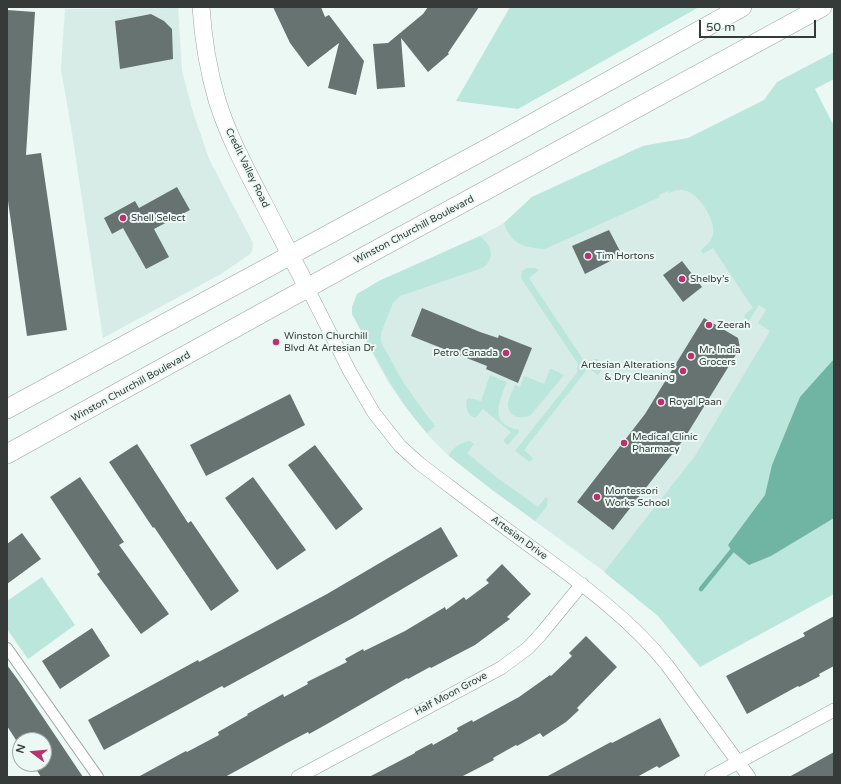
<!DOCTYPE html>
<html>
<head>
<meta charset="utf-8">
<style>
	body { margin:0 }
	#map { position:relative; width:841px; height:784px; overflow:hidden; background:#ebf8f4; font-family:"Varela Round",sans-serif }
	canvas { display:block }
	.frame { position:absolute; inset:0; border:8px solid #363b39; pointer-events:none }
	.north { position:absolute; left:12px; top:732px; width:40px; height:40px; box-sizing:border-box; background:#ebf8f4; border:1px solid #a3aca9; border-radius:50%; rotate:286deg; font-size:11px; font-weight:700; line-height:16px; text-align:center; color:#363b39 }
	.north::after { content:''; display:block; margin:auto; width:14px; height:18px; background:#ba316f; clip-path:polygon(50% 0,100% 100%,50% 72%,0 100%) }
	.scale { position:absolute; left:699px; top:20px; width:117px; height:18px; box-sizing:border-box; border:2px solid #363b39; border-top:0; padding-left:5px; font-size:12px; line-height:14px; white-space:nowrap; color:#363b39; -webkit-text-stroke:3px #ebf8f4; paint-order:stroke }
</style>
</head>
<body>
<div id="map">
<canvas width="841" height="784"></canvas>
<div class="frame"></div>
<div class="north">N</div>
<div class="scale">50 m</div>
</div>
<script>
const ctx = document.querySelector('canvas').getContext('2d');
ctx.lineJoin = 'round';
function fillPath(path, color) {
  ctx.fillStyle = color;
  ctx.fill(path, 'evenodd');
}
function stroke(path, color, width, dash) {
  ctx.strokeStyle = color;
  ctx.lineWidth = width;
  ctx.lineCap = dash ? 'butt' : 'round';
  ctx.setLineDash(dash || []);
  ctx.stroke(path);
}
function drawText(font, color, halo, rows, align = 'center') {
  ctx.font = font + ' "Varela Round",sans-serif';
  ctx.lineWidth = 4;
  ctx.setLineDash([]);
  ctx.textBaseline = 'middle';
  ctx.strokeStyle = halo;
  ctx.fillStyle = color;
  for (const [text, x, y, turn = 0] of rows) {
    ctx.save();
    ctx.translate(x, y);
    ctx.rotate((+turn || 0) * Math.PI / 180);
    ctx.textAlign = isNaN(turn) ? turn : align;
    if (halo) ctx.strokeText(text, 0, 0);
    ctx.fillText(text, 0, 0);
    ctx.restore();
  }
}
fillPath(new Path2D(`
	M178,8L182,71L193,112L209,159L253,243L252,250L250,254L221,274L103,338L72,133L61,69L65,9H114Z
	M669,141L788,315L701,462L609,575L491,489L449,456L429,436L404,405L388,382L352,314V307L357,294L379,281L480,236L504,223L532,197L643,146Z`), '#d7ece6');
fillPath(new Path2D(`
	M510,7H699L518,109L456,101Z
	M834,52V79L815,89L834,126V594L700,667L658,616L604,572L695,456L770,331L758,323L766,310L759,305L749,321H747L744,316L745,314L753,308L713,248L703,254L701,250C706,246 711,242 713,235C716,222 701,196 687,191C681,189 675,190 669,193L668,191L659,195L660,197L545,249C524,248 511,244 504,223L532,197L643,146L688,138L764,100L777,82Z
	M480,236C492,246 496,259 482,268L400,296L393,303L381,333V342L403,382L417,402L435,426L427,433C395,397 375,356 352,314V307L357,294L379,281Z
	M527,268H534L538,269V271L529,278L586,364L595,359H598L602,369L598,375L588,368L524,450L533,458L530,462L515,451L577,373L578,364L521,278L522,271Z
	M550,369H551L564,375L531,415C521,420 507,417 508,403C509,398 513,390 515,385L520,387L524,376L544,384Z
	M490,375L507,382C499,402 488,424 519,430V432L508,445L504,442V440L511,432L483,409L475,418C467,415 465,407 467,399L469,398L481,401Z
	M470,441L474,444L467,453L496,477L538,507L546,497L548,499L547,506L535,521L491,489L449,456C452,448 461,442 470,441Z
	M42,577L75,625L28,659L7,629V601Z`), '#bbe6db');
fillPath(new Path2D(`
	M834,359V518L771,556L749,565L732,551L728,545L765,495L772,465L800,397Z`), '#70b4a4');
stroke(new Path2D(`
	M701,589L735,547`), '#70b4a4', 4.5);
fillPath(new Path2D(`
	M273,7H321L325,17L329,15L364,61L356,95L328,88L339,43L308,67L290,43Z
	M428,7H479L448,53L449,54L428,72L401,38L405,87L377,89L373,44L388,43L423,14Z
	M7,10L35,12L26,155L41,153L67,330L27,336L7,194Z
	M151,14L164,21L172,29L173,59L120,69L115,21Z
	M177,187L190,210L154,229L169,257L146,269L123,228L112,234L104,218L135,201L139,208Z
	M609,230L622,255L585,274L572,246Z
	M682,261L702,287L683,302L663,275Z
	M422,308L480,332L498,338L499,335L532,348L518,383L486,369L487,366L411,336Z
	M704,318L738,338L740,348L684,439L613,530L577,502L645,414Z
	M290,394L305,425L206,476L190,445Z
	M137,444L188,523L191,521L239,591L211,611L154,527L153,528L109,462Z
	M315,445L363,509L336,530L288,465Z
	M80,477L124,542L119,545L169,614L141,634L97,574L100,572L50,497Z
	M253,477L306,550L277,570L225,498Z
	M441,527L458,556L353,618L224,688L222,686L104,750L88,720L198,660L199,662L327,594Z
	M22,533L41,559L7,584V544Z
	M502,564L531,594L507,617L510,619L475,645L431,668L430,667L408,679L407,678L327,724L309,734L308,732L287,743L225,777H138L186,751L187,752L219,735L218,732L248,715L247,714L283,694L284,697L308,684L307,682L347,662L345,659L363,649L364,651L405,631L445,607L446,610L464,597L466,600L489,583L486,580Z
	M834,616V666L819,674L820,676L799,687L798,686L747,714L726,676L805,636L803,633Z
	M92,628L110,656L60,689L42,661Z
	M586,636L617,667L577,708L579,710L566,722L543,737L540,733L517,746L516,745L493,758L494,760L461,777H369L415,753V752L432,743L433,745L458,731L457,728L472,720L473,722L519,697L550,675L551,676L572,656L569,653Z
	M7,665L18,680L83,777H41L33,764H44V740H16L7,726Z
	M660,718L680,756L659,768L657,766L637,777H546L611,742L612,743Z
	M834,752V777H789Z`), '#677370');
const pedestrian = new Path2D(`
	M7,648L98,777`);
const minor = new Path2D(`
	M308,289L350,372L374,413L400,446L420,464C456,491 491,518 527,544C577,581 628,616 667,665L749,777
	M298,777L501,668L528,648L541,634L582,584
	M711,777L834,710`);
const tertiary = new Path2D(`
	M201,7C203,38 208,69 217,100C228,136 246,169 263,202C278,231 293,260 308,289`);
const secondary = new Path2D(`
	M7,409L499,142L742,7
	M7,454L356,261L822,7`);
stroke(pedestrian, '#9aa6a3', 12);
stroke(minor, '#9aa6a3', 14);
stroke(tertiary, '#9aa6a3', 18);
stroke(secondary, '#9aa6a3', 20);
stroke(pedestrian, '#fff', 10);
stroke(minor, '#fff', 13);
stroke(tertiary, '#fff', 17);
stroke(secondary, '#fff', 19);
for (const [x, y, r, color] of [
	[123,218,4,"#ba316f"],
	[588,256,4,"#ba316f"],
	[682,279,4,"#ba316f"],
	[709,325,4,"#ba316f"],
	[276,342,4,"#ba316f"],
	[506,353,4,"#ba316f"],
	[691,356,4,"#ba316f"],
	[683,371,4,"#ba316f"],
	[661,402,4,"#ba316f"],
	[624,443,4,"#ba316f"],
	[597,497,4,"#ba316f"]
]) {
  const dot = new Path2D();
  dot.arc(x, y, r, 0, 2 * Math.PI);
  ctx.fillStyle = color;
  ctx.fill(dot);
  stroke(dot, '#ebf8f4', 1.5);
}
drawText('10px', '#363b39', '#ebf8f4', [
	["Credit Valley Road",247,168,64],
	["Winston Churchill Boulevard",414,230,-28],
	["Winston Churchill Boulevard",131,387,-29],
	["Artesian Drive",519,538,36],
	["Half Moon Grove",451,694,-28]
]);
drawText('10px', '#363b39', '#ebf8f4', [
	["Shell Select",131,218],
	["Tim Hortons",596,256],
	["Shelby’s",690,279],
	["Zeerah",717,325],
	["Winston Churchill",284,336],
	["Blvd At Artesian Dr",284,348],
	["Mr. India",699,350],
	["Grocers",699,362],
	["Petro Canada",498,353,"right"],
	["Artesian Alterations",675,365,"right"],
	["& Dry Cleaning",675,377,"right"],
	["Royal Paan",669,402],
	["Medical Clinic",632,437],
	["Pharmacy",632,449],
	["Montessori",605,491],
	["Works School",605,503]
], 'left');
</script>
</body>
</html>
